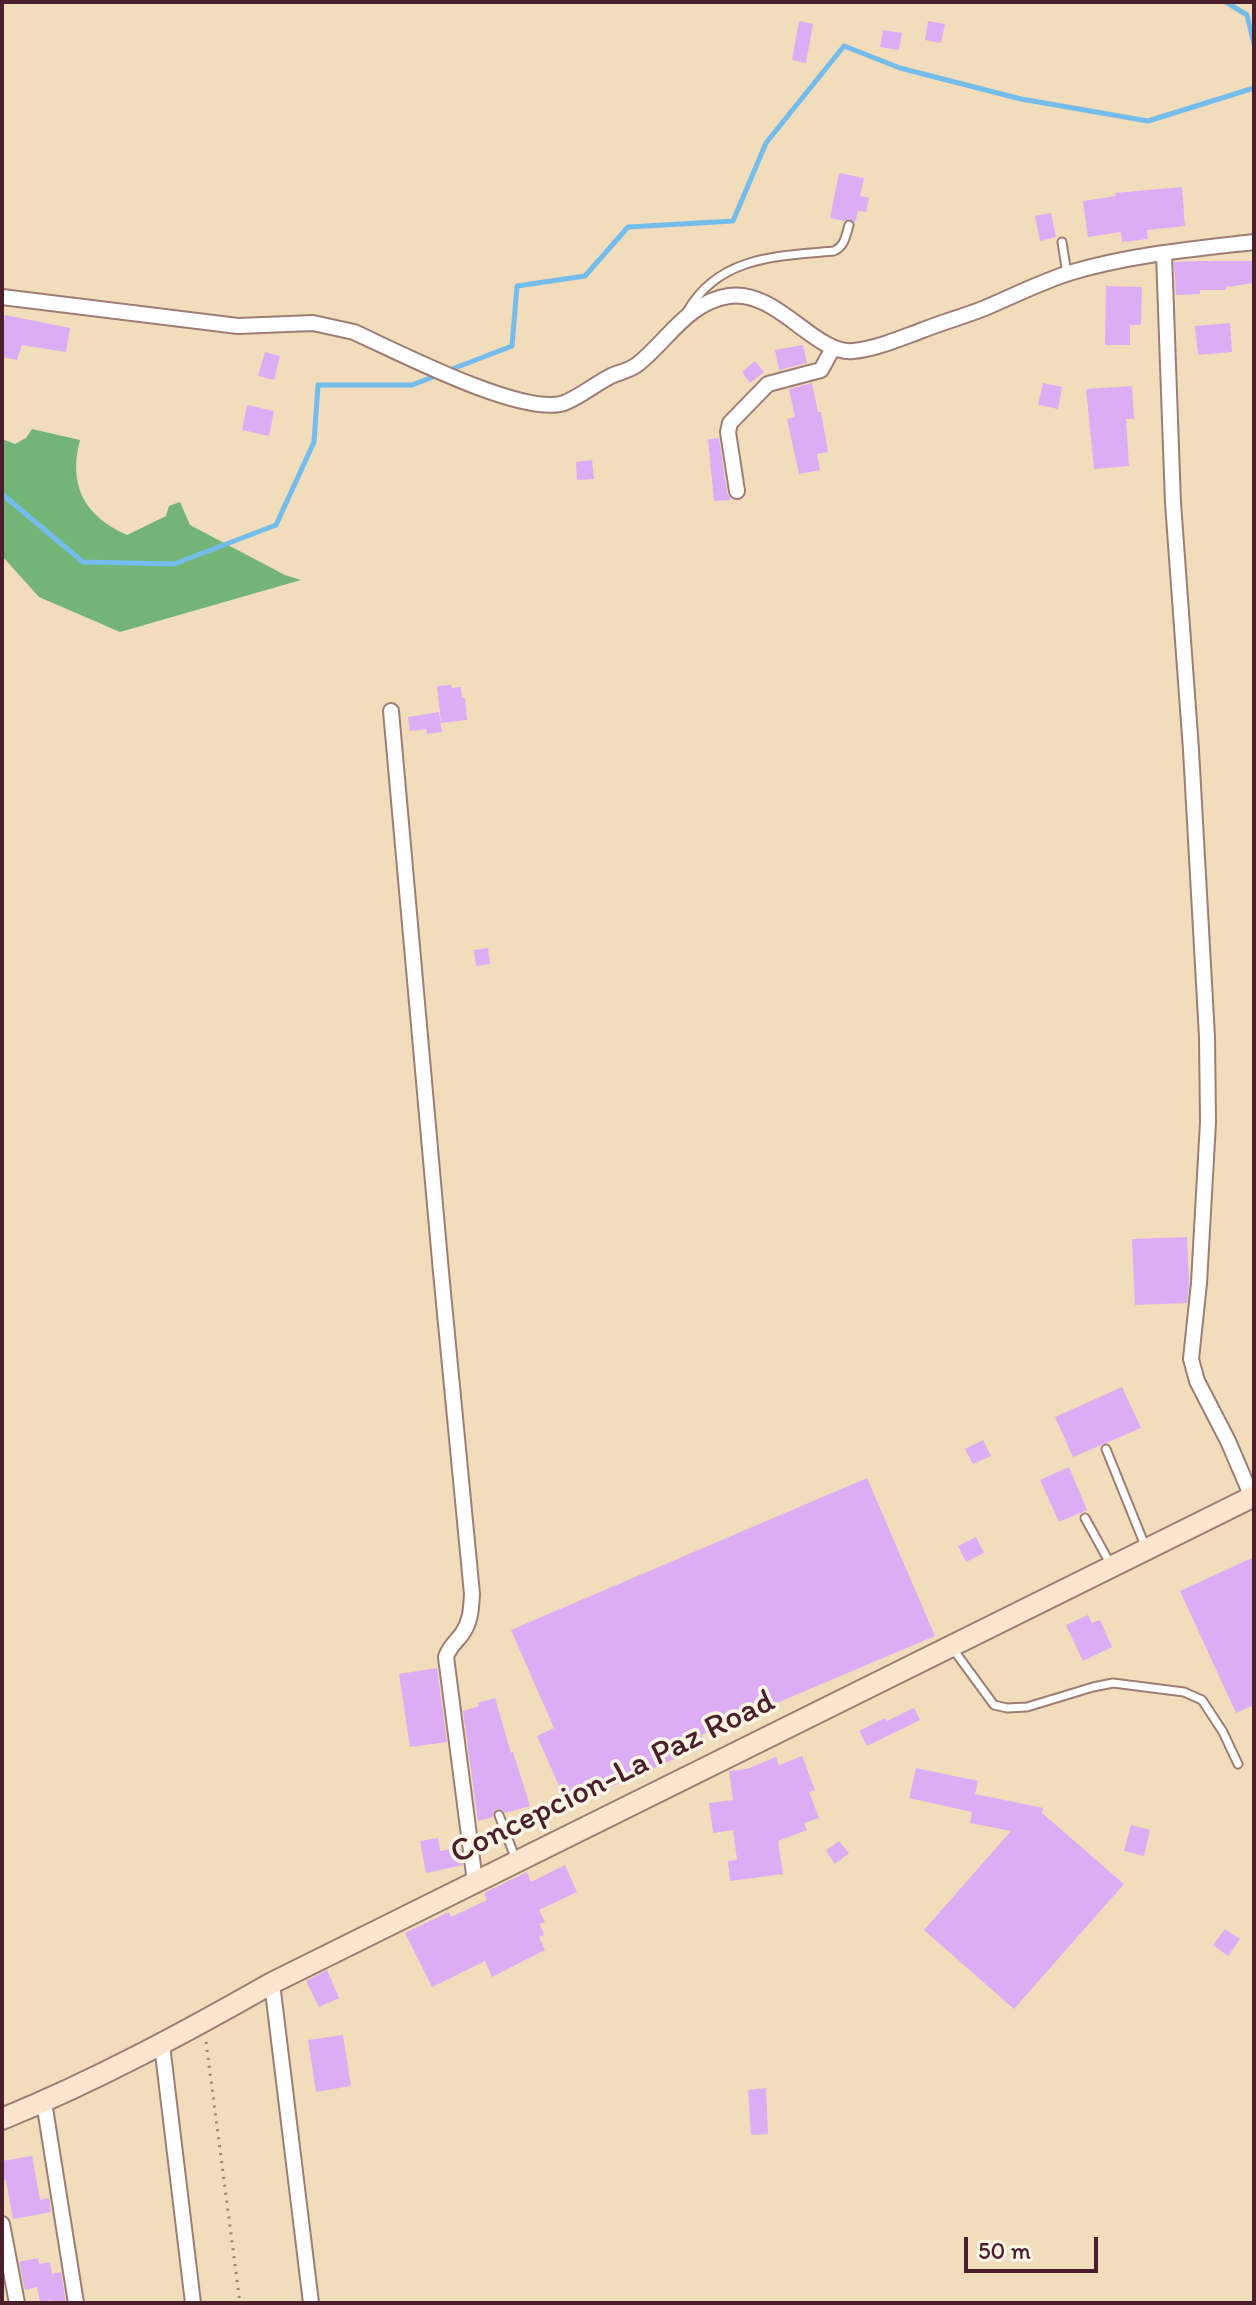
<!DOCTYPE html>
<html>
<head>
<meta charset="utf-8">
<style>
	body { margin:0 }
	#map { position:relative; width:1256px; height:2305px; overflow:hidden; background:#f1dcbc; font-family:Itim,sans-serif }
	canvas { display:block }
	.frame { position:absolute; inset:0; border:4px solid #4a1f2b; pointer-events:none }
	.scale { position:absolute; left:964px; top:2237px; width:134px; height:36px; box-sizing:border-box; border:4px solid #4a1f2b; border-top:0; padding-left:10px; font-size:24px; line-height:28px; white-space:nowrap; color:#4a1f2b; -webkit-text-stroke:6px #fcf5e5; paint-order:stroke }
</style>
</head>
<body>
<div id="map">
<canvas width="1256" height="2305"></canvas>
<div class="frame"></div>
<div class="scale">50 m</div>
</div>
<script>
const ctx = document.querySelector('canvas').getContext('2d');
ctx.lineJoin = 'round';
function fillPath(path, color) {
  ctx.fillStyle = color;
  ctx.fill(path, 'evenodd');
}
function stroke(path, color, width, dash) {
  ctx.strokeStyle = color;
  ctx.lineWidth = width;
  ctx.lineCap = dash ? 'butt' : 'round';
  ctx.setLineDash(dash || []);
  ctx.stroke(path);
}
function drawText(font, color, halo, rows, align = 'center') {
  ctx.font = font + ' Itim,sans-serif';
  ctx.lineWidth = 7;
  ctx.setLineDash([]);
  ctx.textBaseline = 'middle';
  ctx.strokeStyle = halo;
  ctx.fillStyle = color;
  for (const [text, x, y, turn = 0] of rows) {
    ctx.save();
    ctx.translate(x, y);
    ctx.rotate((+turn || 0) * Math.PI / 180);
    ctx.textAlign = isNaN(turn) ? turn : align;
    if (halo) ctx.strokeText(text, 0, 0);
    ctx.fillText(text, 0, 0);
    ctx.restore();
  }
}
fillPath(new Path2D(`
	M32,429L80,440C68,485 84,516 127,535L166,516L169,506L180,502L190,525L285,575L301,580L120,632L39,597L2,556V439L15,444L26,438Z`), '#74b577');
stroke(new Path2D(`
	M1226,2L1247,15L1254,44
	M447,371L512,346L517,286L585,276L628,227L733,221L766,143L844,46L900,68L1021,99L1148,121L1254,88
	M2,494L83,562L174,564L276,525L314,442L318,385H412L438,375`), '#73bceb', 5);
fillPath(new Path2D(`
	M799,21L813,24L806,63L792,60Z
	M928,21L945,24L941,43L925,40Z
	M883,30L902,33L899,50L880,47Z
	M839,173L864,178L860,196L869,198L866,212L858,211L855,223L850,219L844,221L830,218Z
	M1182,187L1185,226L1147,230L1148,239L1122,242L1121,232L1088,237L1083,201L1116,196L1115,193Z
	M1051,213L1056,237L1040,241L1035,216Z
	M1199,261H1254V283L1226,287V290H1200V294L1176,295L1174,262Z
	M1106,286L1142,287L1141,325H1130V345H1105Z
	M5,315L70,328L66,352L22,345L17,360L2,357V333Z
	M1230,323L1232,352L1198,355L1195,326Z
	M803,345L807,363L779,370L775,350Z
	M265,352L280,356L274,380L258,376Z
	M755,361L764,372L750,383L742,372Z
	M812,383L818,412H821L828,452L817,454L820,470L799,474L787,419L795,417L789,389Z
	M1043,383L1062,387L1058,409L1038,405Z
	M1132,386L1134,419H1126L1129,466L1094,469L1086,389Z
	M247,405L274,411L269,436L242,430Z
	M719,438L727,492L731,500L714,501L708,439Z
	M592,460L594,479L577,480L576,462Z
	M451,685L452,688L461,687L462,698H465L467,720L441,723L437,686Z
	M439,712L442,732L427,734L426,729L410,731L408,717Z
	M488,948L490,964L476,966L474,950Z
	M1187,1237L1189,1284L1187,1303L1135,1305L1132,1239Z
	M1122,1387L1141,1428L1073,1457L1055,1417Z
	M983,1440L991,1456L973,1464L965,1449Z
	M1069,1467L1087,1510L1059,1522L1040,1480Z
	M867,1478L935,1636L701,1735L706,1745L568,1806L537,1736L554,1728L511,1630Z
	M976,1537L984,1553L966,1562L958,1546Z
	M1254,1557V1705L1236,1713L1180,1591Z
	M1088,1615L1092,1623L1100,1620L1112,1647L1083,1661L1066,1625Z
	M437,1668L447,1742L410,1747L399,1674Z
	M495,1698L511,1753L513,1752L530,1806L505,1813L502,1810L497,1809L494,1812L493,1817L478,1821L463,1711L479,1706L478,1703Z
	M914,1708L920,1720L867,1746L859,1731L885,1718L887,1721Z
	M802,1756L815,1790L809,1792L819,1818L804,1823L807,1830L778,1841L783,1874L730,1881L728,1861L737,1860L733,1830L713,1833L709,1803L733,1800L729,1771L747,1769L776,1757L779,1765Z
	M916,1768L978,1781L975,1794L1043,1808L1042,1813L1124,1884L1014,2009L924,1930L1011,1831L970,1823L972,1812L909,1798Z
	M1131,1825L1150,1830L1144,1856L1124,1851Z
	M438,1838L440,1851L460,1848L463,1865L426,1873L420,1841Z
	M839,1841L849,1853L835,1864L826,1851Z
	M565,1865L577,1892L539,1910L545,1922L540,1924L544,1935L539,1937L545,1950L492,1977L485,1961L432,1987L405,1933L449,1912L451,1917L487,1900L484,1893L527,1872L531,1882Z
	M1225,1929L1240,1939L1228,1956L1213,1945Z
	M327,1970L339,1998L319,2007L306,1981Z
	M343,2035L351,2086L316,2092L308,2040Z
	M766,2088L768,2134L751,2135L748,2090Z
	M32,2156L40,2200L49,2198L51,2212L13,2219L6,2180L2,2181V2161Z
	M38,2258L39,2264L50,2262L52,2274L61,2272L66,2303H51V2300L40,2302L37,2287L25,2290L19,2262Z`), '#dcadf5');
const service = new Path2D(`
	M1062,242L1067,274
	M688,310C720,256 778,256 834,251C845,246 846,235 849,225
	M1106,1449L1146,1548
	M1085,1518L1111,1565
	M953,1649L994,1705L1007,1708L1027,1707L1093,1687L1113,1683L1184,1692L1202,1700L1223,1732L1238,1764
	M499,1815L516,1860`);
const minor = new Path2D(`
	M1164,254L1173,503L1191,750L1207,1037L1208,1122L1199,1283L1191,1359L1197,1381L1228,1441L1252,1497
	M2,297L238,326L313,323L354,332C396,351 523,417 564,403C580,397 595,384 611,376C620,372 631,370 638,364C668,340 688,302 729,296C777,289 815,355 853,351C876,349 901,338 923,330C943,322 965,316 985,308C1013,296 1041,282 1069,273C1128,255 1193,249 1254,242
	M737,491L728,432L730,423L768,384L821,370L833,348
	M391,711L441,1272L472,1594C471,1609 471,1621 462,1634C456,1642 449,1647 446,1657L475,1882
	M272,1983L311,2303
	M162,2045L193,2303
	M44,2102L76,2303
	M2,2224L17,2303`);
const secondary = new Path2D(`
	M2,2119C95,2081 184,2033 272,1983L1254,1496`);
stroke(service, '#9e7e74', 11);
stroke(minor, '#9e7e74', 18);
stroke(secondary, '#9e7e74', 24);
stroke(new Path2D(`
	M206,2042L240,2303`), '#9e7e74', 3, [2, 6]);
stroke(service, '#fff', 7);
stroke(minor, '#fff', 14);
stroke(secondary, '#fbe5cf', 20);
drawText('34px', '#4a1f2b', '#fcf5e5', [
	["Concepcion-La Paz Road",613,1778,-26]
]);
</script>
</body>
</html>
